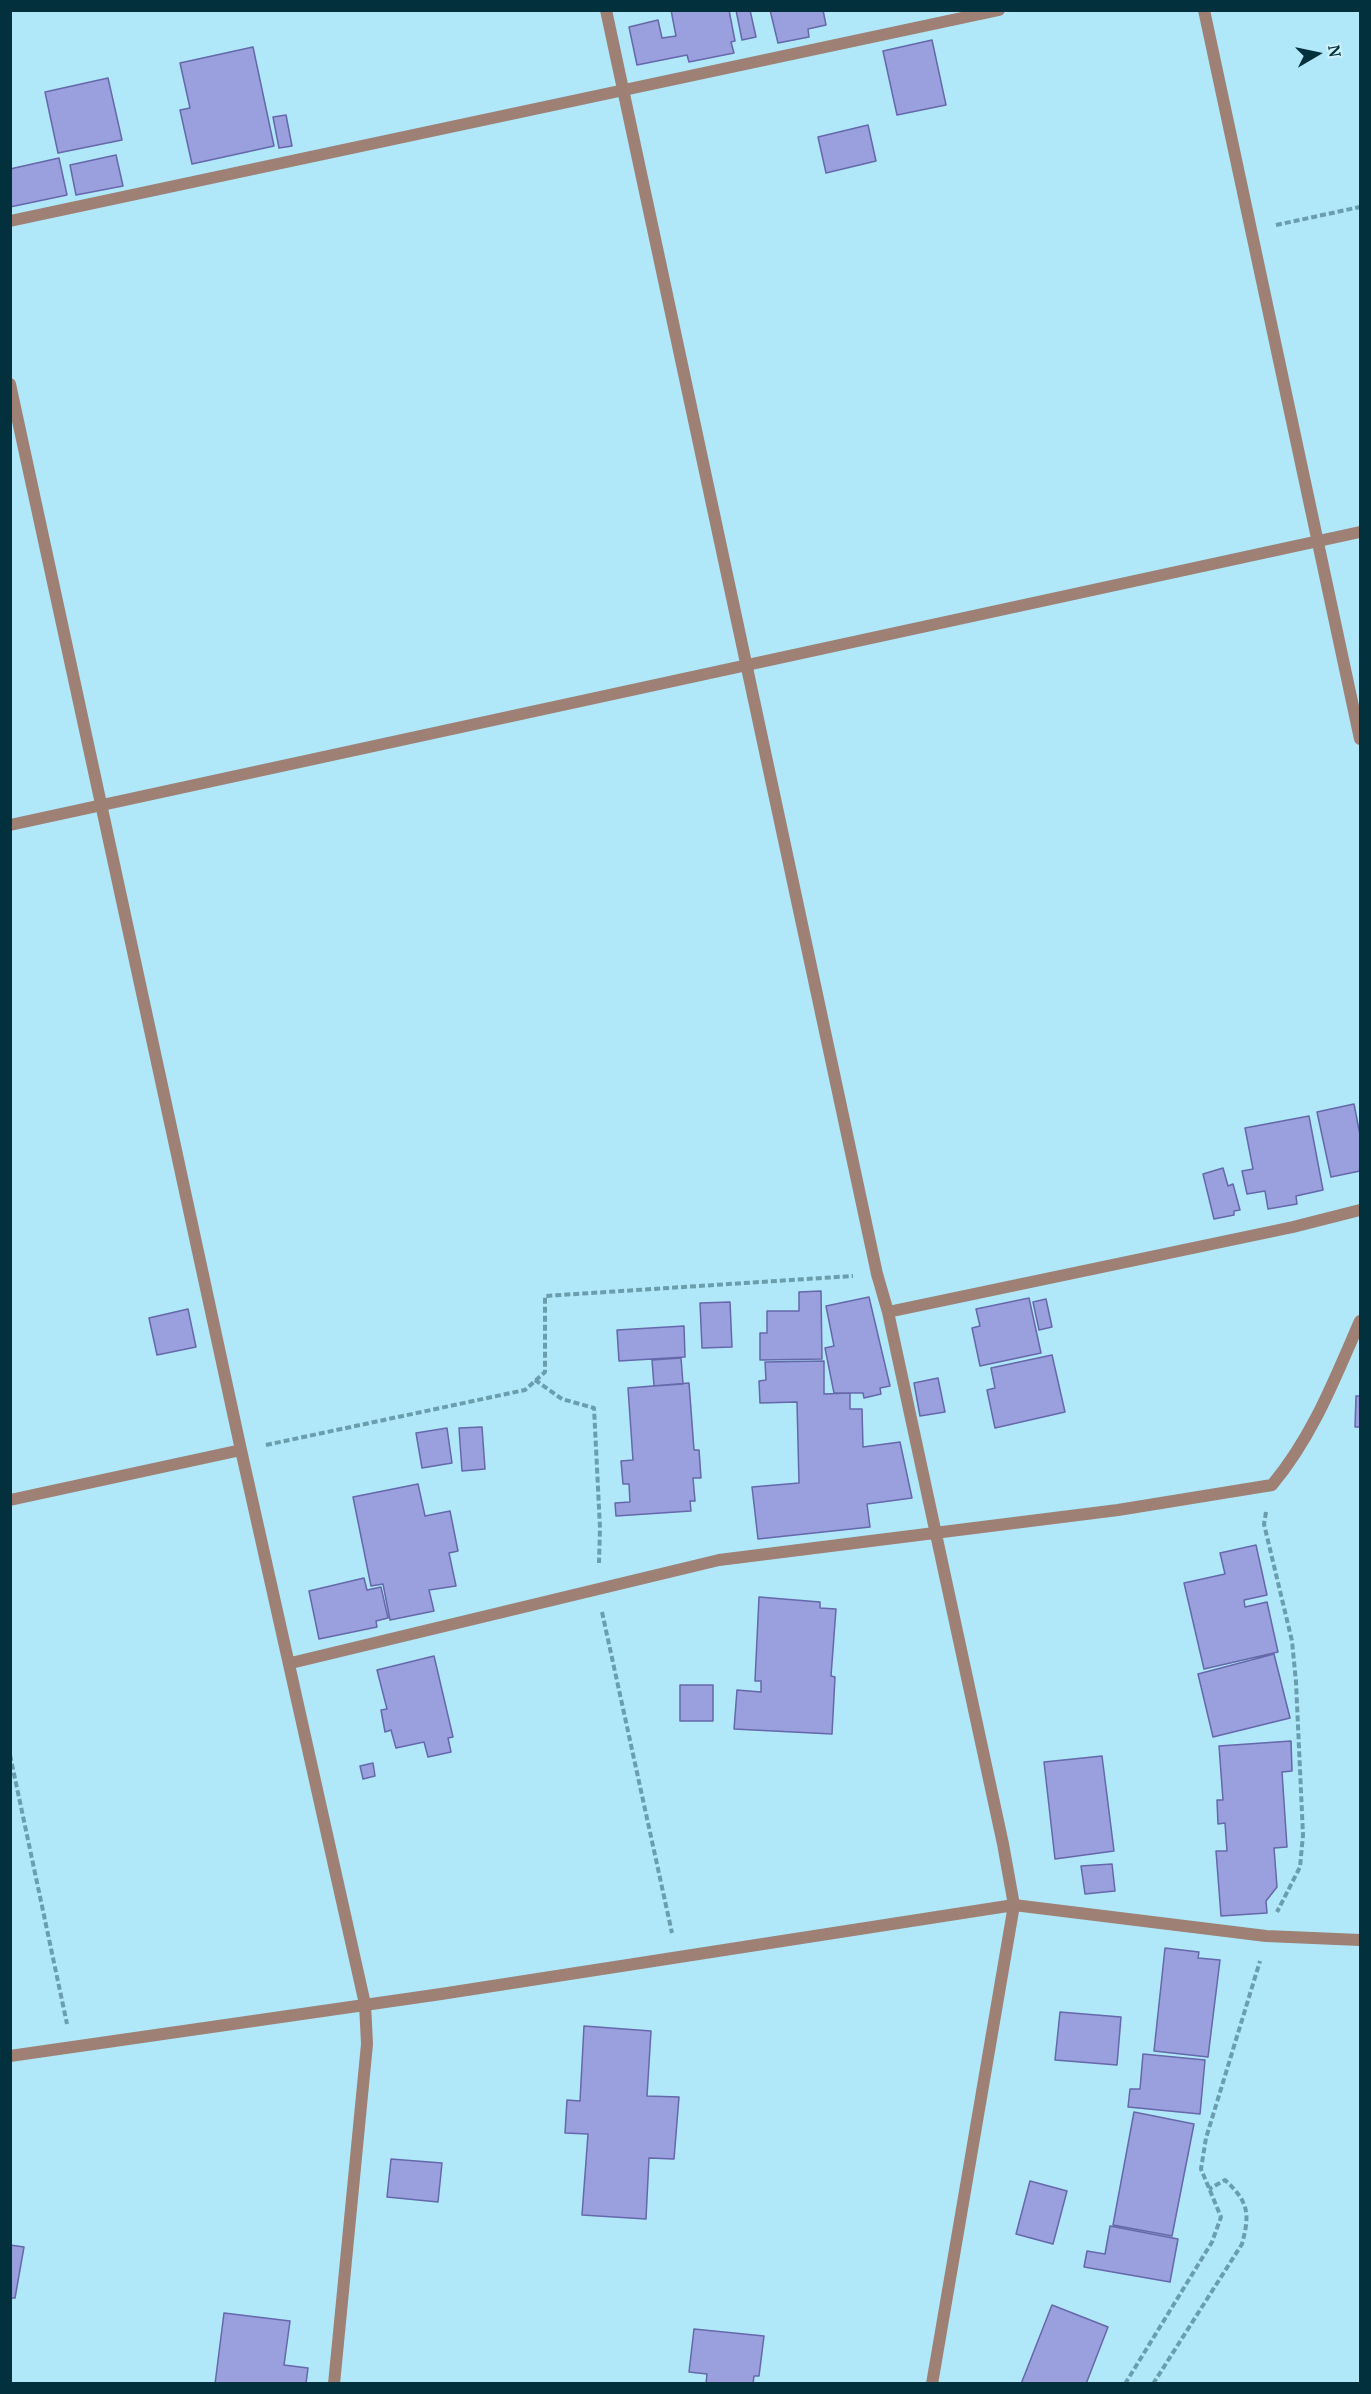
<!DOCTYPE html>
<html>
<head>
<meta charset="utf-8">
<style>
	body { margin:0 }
	#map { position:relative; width:1371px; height:2394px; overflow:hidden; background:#b0e7f9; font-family:"PT Serif",serif }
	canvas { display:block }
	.frame { position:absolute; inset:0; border:12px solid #02303c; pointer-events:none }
	.north { position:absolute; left:1287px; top:24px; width:60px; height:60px; -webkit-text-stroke:4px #cdf1fd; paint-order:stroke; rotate:81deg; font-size:16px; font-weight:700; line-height:24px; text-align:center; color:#02303c }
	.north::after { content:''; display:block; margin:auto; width:21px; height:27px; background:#02303c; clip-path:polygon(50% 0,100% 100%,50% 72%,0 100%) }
</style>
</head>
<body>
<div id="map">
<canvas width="1371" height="2394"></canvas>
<div class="frame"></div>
<div class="north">N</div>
</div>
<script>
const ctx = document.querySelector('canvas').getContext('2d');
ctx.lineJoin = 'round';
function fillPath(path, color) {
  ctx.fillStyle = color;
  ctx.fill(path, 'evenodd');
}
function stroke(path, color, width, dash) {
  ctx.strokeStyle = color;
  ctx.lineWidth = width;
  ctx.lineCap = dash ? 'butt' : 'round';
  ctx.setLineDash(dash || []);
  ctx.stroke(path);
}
const building = new Path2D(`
	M671,10H729L735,41L731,42L734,53L689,62L687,55L637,65L629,27L658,20L662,38L676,36Z
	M736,10H750L756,37L742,40Z
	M770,10H823L826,25L808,29L809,37L778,43Z
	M932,40L946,105L897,115L883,51Z
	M253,47L274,146L192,164L180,110L190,108L180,63Z
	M108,78L122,140L58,153L45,92Z
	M286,115L292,146L279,148L273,117Z
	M868,125L876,161L826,173L818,137Z
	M116,155L123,186L76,195L70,165Z
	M59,158L67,195L10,207V169Z
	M1354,1104L1360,1135V1171L1331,1177L1317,1112Z
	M1309,1116L1323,1190L1296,1196L1297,1204L1268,1209L1265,1191L1247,1194L1242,1171L1253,1169L1245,1128Z
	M1223,1168L1228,1186L1233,1184L1240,1210L1234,1211V1215L1214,1219L1203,1174Z
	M821,1291L822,1359L760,1360V1333H767V1311H799V1292Z
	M869,1297L890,1386L880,1388L881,1394L864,1398L863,1393H834L825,1348L834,1346L826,1306Z
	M1029,1298L1041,1353L980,1366L972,1328L980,1326L976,1309Z
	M1046,1299L1052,1327L1039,1330L1033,1302Z
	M730,1302L732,1347L702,1348L700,1303Z
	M188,1309L196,1347L157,1355L149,1318Z
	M684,1326L685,1357L619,1361L617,1330Z
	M1052,1355L1065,1412L995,1428L987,1390L995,1388L991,1368Z
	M681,1358L683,1384L654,1386L652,1360Z
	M824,1361V1394L850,1393V1409H862L863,1447L900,1442L912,1498L867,1504L870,1527L758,1539L752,1487L799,1483L797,1402L760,1403L759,1381L766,1380L765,1362Z
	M938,1378L945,1412L920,1416L914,1383Z
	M689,1383L694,1450H699L701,1478H693L695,1501H690L691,1511L616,1516L615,1503L630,1502L629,1484H623L621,1461L633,1460L628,1388Z
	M1356,1396H1360V1427H1355Z
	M482,1427L485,1469L462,1471L459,1428Z
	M447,1428L452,1463L422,1468L416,1433Z
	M418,1484L425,1516L450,1511L458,1551L449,1553L456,1586L429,1590L434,1611L390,1620L383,1584L371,1586L353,1497Z
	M1256,1545L1267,1595L1244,1600L1245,1607L1267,1602L1278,1652L1204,1669L1184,1583L1225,1574L1220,1553Z
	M364,1578L367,1590L381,1587L388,1618L376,1621L377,1627L319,1639L309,1591Z
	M759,1597L820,1602V1608L836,1609L831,1676L835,1677L832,1734L734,1729L737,1690L761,1692V1681H755Z
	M1274,1654L1290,1718L1213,1737L1198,1674Z
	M434,1656L453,1737L448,1738L451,1752L428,1757L424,1742L396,1748L391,1730L385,1732L381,1710L387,1709L377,1670Z
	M680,1685H713V1721H680Z
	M1291,1741L1292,1771L1282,1772L1287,1847L1274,1848L1277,1887L1266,1901L1267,1913L1221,1916L1216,1851H1227L1225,1823L1218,1824L1217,1800H1223L1219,1746Z
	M1102,1756L1114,1851L1055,1859L1044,1762Z
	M373,1763L375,1776L363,1779L360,1766Z
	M1112,1864L1115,1891L1085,1894L1081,1866Z
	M1165,1948L1199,1952L1198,1958L1220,1960L1208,2057L1154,2051Z
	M1060,2012L1121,2017L1117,2065L1055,2060Z
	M584,2026L651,2031L647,2096L679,2097L674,2159L649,2158L646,2219L582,2215L588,2134L565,2133L567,2100L580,2101Z
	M1143,2054L1205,2060L1200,2114L1128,2107L1130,2089H1140Z
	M1134,2112L1194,2124L1172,2236L1113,2225Z
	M391,2159L442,2163L438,2202L387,2197Z
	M1030,2181L1067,2191L1053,2244L1016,2234Z
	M1110,2226L1178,2239L1170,2282L1084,2267L1087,2251L1105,2254Z
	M10,2245L24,2247L15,2298H10Z
	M1052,2305L1108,2327L1086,2384H1021Z
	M224,2313L290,2321L284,2365L308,2368L306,2384H215Z
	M694,2329L764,2336L759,2376H754L753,2384H706L707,2374L689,2372Z`);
fillPath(building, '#9a9fdd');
stroke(building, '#6568aa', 1.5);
stroke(new Path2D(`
	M1276,225L1360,207
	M535,1380L562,1399L594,1408L600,1528L599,1563
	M266,1445L525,1390L545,1372V1296L853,1276
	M1266,1512L1264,1524L1292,1641L1296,1682L1303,1835L1300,1867L1277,1912
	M602,1612L672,1933
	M10,1755L67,2024
	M1125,2384L1212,2242L1221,2217L1201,2169L1206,2138L1260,1961
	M1153,2384L1242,2244C1250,2214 1249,2202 1225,2180L1209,2189`), '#6a9ead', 4, [6, 3]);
stroke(new Path2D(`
	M606,10L877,1274L888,1312L1003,1844L1014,1905L932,2384
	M1204,10L1360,739
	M10,221L999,10
	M10,384L241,1450L365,2004L367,2044L334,2384
	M10,825L1360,532
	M888,1312L1293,1227L1360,1210
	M10,1500L241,1450
	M291,1663L719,1560L1118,1510L1272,1485C1313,1436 1335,1378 1360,1321
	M10,2056L441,1994L1014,1905L1266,1936L1360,1940`), '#9e8075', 12);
</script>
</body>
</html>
